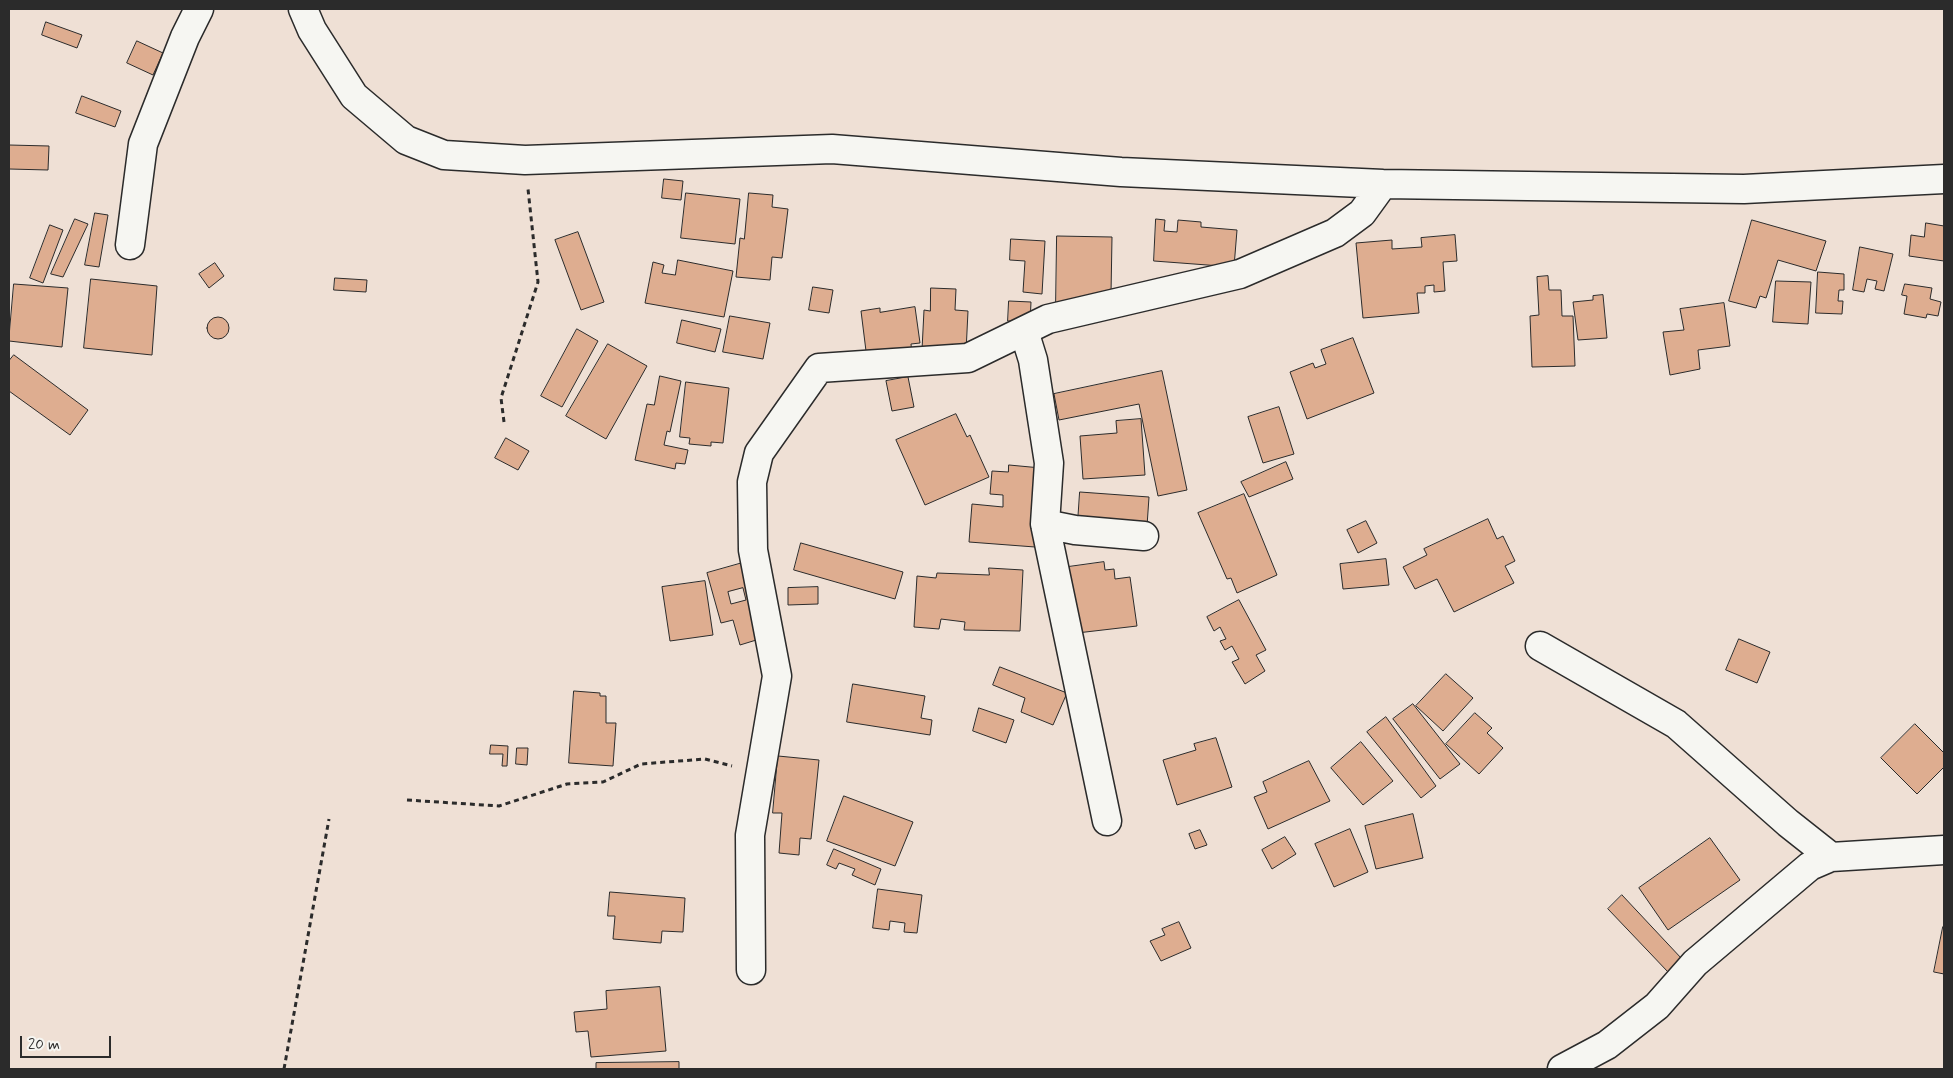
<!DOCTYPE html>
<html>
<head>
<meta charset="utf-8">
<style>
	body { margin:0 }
	#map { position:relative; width:1953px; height:1078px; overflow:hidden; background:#efe0d5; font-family:Mynerve,sans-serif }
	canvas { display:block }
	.frame { position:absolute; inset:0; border:10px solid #2b2b2b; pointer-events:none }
	.scale { position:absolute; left:20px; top:1036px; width:91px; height:22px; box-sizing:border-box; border:2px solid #2b2b2b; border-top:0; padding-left:6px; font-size:15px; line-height:18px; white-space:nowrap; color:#2b2b2b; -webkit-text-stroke:4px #f6f6f2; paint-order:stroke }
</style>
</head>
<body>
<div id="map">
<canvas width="1953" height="1078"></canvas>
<div class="frame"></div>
<div class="scale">20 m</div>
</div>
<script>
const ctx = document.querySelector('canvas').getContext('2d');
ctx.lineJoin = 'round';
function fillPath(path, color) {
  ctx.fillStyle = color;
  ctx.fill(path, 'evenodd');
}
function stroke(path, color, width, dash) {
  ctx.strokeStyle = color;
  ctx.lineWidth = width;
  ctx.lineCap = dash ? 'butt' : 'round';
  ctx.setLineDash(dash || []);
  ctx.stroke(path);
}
const building = new Path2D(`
	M46,22L82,35L77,48L42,35Z
	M137,41L163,53L153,75L127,63Z
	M82,96L121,111L115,127L76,113Z
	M9,145L49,146L48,170L9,169Z
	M664,179L683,181L681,200L662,198Z
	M686,193L740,199L735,244L681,238Z
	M749,193L773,195L772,207L788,209L782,258L772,257L770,280L736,277L740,238L744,239Z
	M95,213L108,215L99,267L85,265Z
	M75,219L88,224L63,277L51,274Z
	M1156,219L1165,220L1164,231L1177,232L1178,220L1201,222V227L1237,230L1234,267L1154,261Z
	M1752,220L1826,241L1816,271L1778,260L1766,298L1760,296L1756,308L1729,301Z
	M1926,223L1944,226V261L1909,256L1911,235L1924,237Z
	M50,225L63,230L43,283L30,278Z
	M578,232L604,302L581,310L555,240Z
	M1455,235L1457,261L1443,262L1445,291L1434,292V285L1425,286V293H1417L1419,313L1363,318L1356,243L1392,240V249L1422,247L1421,238Z
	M1057,236L1112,237L1111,294H1092V304H1056Z
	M1011,239L1045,241L1042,294L1023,292L1025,261L1010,260Z
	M1860,247L1893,254L1884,291L1875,289L1877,281L1867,279L1864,292L1853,290Z
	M678,260L733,271L724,317L645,303L653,262L664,265L662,273L675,275Z
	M215,263L224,276L209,288L199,274Z
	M1818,272L1844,274V290H1839L1838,301H1843L1842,314L1816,313Z
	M1548,276L1549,290H1561L1562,316H1573L1575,366L1532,367L1530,316L1539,315L1537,277Z
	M335,278L367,280L366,292L334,290Z
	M91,279L157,286L152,355L84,348Z
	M1776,281L1811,282L1808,324L1773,322Z
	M14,284L68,288L62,347L9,341Z
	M1905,284L1932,288L1930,299L1941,302L1938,316L1927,314L1926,318L1904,314L1907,296L1902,295Z
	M813,287L833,290L829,313L809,310Z
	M931,288L956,289L955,310L968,311L966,352L922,350L924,310L930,311Z
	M1603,295L1607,338L1578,340L1573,302L1593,300V296Z
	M1009,301L1031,302L1030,323L1008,321Z
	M1724,303L1730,346L1698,350L1700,369L1670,375L1663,332L1684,330L1680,309Z
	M915,307L920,343L911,344L912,354L867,359L861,311L880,308V312Z
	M730,316L770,323L763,359L723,352Z
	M207 328a11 11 0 1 1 22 0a11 11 0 1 1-22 0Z
	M682,320L721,329L715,352L677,343Z
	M577,329L598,341L562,407L541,396Z
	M1353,338L1374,393L1307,419L1290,372L1313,363L1315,368L1326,364L1321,350Z
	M608,344L647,366L606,439L566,416Z
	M14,355L88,410L70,435L9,391V361Z
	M1162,371L1187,490L1158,496L1139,404L1059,420L1054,394Z
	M660,376L681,381L670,432L667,431L664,445L688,450L685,464L676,463L675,469L635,460L647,404L654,405Z
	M908,377L914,407L892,411L886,381Z
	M686,382L729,388L723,443L711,442V446L689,444L690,438L680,437Z
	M1279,407L1294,454L1263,463L1248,417Z
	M956,414L967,437L970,435L989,477L925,505L896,440Z
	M1141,419L1145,475L1083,479L1080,436L1117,433L1116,421Z
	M506,438L529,451L518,470L495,458Z
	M1286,462L1293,479L1249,497L1241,482Z
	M1009,465L1041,468L1035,547L969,542L972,504L1003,507V495L990,494L992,471L1008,472Z
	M1080,492L1149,497L1147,526L1078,522Z
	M1244,494L1277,575L1237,593L1231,578L1227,579L1198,513Z
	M1488,519L1497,539L1503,536L1515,561L1505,566L1514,583L1454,612L1437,579L1415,589L1403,567L1427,555L1424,549Z
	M1366,521L1377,543L1358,553L1347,530Z
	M801,543L903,572L895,599L794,570Z
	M1386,559L1389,585L1343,589L1340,564Z
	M746,562L766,637L740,645L733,620L721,623L707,573ZM743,588L746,600L731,604L728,592Z
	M1104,562L1105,570L1114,569L1115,579L1130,577L1137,626L1077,633L1068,567Z
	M989,568L1023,570L1020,631L964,630L965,622L941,619L939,629L914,627L917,576L936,578L937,573L989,575Z
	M705,581L713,635L670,641L662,587Z
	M818,587V604L788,605V588Z
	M1239,600L1266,650L1256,655L1265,671L1245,684L1232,662L1239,659L1232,646L1225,650L1220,641L1226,639L1220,627L1214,631L1207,617Z
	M1739,639L1770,652L1757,683L1726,670Z
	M1000,667L1067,693L1053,725L1021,712L1025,698L993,685Z
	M1446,674L1473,698L1443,731L1416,706Z
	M853,684L925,696L921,718L932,720L930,735L847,722Z
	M574,691L600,693V696H606V723H616L613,766L569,763Z
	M1413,704L1460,764L1440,779L1393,719Z
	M979,708L1014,720L1006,743L973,731Z
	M1475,713L1492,728L1487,733L1503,748L1479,774L1446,744Z
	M1386,717L1436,786L1421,798L1367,732Z
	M1915,724L1944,753V767L1917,794L1881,758Z
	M1216,738L1232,787L1177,805L1163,760L1196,750L1194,744Z
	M1361,742L1393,781L1363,805L1331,768Z
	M491,745L508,746L507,766H502L503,754H490Z
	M517,748H528L527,765L516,764Z
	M778,756L819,760L811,839L800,838L799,855L779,853L782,813H773Z
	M1309,761L1330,801L1268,829L1254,797L1267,792L1263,782Z
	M844,796L913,822L895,866L827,841Z
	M1413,814L1423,858L1376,869L1365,826Z
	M1350,829L1368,872L1334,887L1315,844Z
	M1200,830L1207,845L1195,849L1189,834Z
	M1285,837L1296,854L1272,869L1262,850Z
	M1710,838L1740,880L1668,930L1639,888Z
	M834,849L881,869L875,885L852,875L855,869L839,863L836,869L827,865Z
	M878,889L922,895L917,933L904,932L905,923L890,921L889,930L873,928Z
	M610,892L685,898L683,932L662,931L661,943L613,939L615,916H608Z
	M1622,895L1682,959L1668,972L1608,909Z
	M1179,922L1191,948L1161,961L1150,941L1165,935L1162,929Z
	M1943,927L1944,928V974L1934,972Z
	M660,987L666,1051L591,1057L588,1031L576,1032L574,1012L607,1009L606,991Z
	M679,1062V1069H596V1063Z`);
fillPath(building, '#dead90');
stroke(building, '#2b2b2b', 1);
const minor = new Path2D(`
	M303,9L312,30L354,96L406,140L444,155L525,160L832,149L1121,172L1383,184L1744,189L1944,179
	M130,245L143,144L185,37L199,9
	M1024,331L1033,360L1049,463L1045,524L1107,821
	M1045,524L1075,530L1144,536
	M1540,646L1676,724L1788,823L1831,857
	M751,970L750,835L777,676L753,550L752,482L759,453L819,368L968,358L1048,319L1240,274L1335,233L1362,213L1383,184
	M1562,1069L1607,1045L1657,1006L1695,963L1810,866L1831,857L1944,850`);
stroke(minor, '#2b2b2b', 31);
stroke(new Path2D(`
	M504,422L501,398L538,282L528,189
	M407,800L499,806L567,784L603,782L641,764L705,759L732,766
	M284,1069L329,819`), '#2b2b2b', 3, [5, 4]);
stroke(minor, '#f6f6f2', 28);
</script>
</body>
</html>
